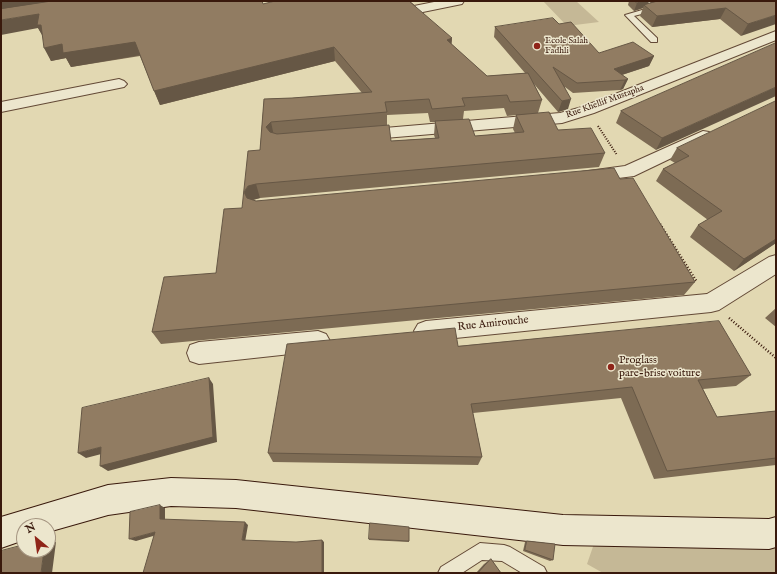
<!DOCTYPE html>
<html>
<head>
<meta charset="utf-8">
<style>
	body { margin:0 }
	#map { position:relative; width:777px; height:574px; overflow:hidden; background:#e2d8b2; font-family:"IM FELL English",serif }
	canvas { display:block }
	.frame { position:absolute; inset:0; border:2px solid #39190c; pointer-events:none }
	.north { position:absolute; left:16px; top:518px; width:40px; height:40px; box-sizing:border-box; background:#ece6cd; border:1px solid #a49480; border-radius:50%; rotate:331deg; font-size:11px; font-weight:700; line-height:16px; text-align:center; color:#39190c }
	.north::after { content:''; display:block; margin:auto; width:14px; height:18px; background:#8f2418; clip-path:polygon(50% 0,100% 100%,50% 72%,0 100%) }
</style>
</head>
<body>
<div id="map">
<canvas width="777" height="574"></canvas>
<div class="frame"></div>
<div class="north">N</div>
</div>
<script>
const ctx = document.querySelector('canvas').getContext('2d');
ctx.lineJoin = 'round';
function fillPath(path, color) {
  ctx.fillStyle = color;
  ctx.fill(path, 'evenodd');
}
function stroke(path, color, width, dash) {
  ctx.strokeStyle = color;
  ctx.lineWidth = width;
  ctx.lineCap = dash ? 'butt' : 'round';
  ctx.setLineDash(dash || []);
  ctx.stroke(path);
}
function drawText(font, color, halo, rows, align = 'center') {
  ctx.font = font + ' "IM FELL English",serif';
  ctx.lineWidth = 3;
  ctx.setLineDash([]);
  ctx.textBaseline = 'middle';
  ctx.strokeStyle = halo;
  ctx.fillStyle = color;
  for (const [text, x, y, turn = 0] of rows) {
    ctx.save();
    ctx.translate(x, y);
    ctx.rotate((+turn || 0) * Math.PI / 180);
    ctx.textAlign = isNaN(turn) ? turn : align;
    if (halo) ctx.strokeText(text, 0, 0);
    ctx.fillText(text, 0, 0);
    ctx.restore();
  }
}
fillPath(new Path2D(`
	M543,1H576L599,22L567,26Z
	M776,528V573H603L587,564L596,538Z`), '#c5b896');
const lane = new Path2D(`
	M642,1H649L656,8L653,11L634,16L657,38V42H651L625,15L649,8Z
	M480,543L504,545L510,547L544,567L547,573H522L502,561L482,560L462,573H438L441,567Z`);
const street = new Path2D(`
	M395,1H408L414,6L439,1H464L462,4L413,14L403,11Z
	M776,31V40L594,113L562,123L361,140L355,139L353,135L355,131L361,130L560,113L582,107Z
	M119,79L124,81L127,84L124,87L1,112V102Z
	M703,131L709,132L712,136L709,140L634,176L587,182L581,180L578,176L581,172L625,166Z
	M776,255V274L719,310L711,312L426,341L418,338L414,331L418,324L426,321L707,294L769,257Z
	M318,331L326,334L330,341L326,348L318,351L199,364L190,361L187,353L190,345L199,342Z`);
const secondary = new Path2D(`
	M171,478L236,480L563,515L769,519L776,517V547L769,549L563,545L236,508L171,506L108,515L48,532V526H24V540L1,548V517L108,485Z`);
stroke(lane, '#634936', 2);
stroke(street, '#634936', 2);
stroke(secondary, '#39190c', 2);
stroke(new Path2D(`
	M598,126L617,155`), '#39190c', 2, [1, 1.5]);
stroke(new Path2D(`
	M660,224L697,282
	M729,318L776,358`), '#39190c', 2.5, [1, 2]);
fillPath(lane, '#ece6cd');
fillPath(street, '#ece6cd');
fillPath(secondary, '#ece6cd');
fillPath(new Path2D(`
	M1,1L263,4L452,38L451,44L487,76L525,73L494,37L495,27L559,24L599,53L654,56L649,66L622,75L628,79L623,89L620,90L573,93L565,87L568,109L558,112L534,84L542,100L538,113L558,130L605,153L599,167L260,198L252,200L256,201L620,179L695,282L684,295L161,344L152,332L216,273L242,208L260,150L264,99L292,98L362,93L335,61L160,105L140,56L71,67L66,58L51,61L42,35L38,28ZM504,108L507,116L516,115L513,129L515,133L475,136L463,119L464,111ZM428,113L430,122H435L434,135L435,138L391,141L387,125V115Z
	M629,1H649L648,4L653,2V1H776L741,36L720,19L652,27L640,16L643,8L634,11L628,5Z
	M776,43L656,150L616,123L621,111Z
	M776,101V243L734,271L690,237L698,225L708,220L656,181L663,169L675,163L670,160L677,148Z
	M776,308V327L765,318Z
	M458,346L751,375L736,386L703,389L717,417L776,411V465L654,479L621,398L473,413L482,457L478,465L273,462L268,453Z
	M369,539L409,541V542L369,540Z
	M527,541L553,560L550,561L523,551L525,542Z
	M491,559L501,573H476L484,564Z`), '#7d6b54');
fillPath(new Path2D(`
	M1,1H73L1,12Z
	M643,1H649L646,7L644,5L643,8L634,11L637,3Z
	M726,8L720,19L652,27L657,16Z
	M39,14L44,38L38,28L1,35V20Z
	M776,15V24L741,36L748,24Z
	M452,38L451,51L447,40Z
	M135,42L141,55L71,67L66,58L51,61L44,48L62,44Z
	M334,47L335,61L160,105L154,91Z
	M654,56L649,66L609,79L614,69Z
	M628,79L623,89L620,90L625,80Z
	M776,87V96L656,150L662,138Z
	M571,99L568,109L558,112L562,101Z
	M271,122L274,136L270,141L266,127Z
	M256,184L260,198L253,200L249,205L244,192L248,186Z
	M776,239V243L734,271L744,259Z
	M209,378L213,384L217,442L108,471L100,466Z
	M101,447L109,452L86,458L78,453Z
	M160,505L165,508V522L160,519Z
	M245,522L248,525L245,542L242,540Z
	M155,532L160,534L136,541L129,539Z
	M48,539L56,542L52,573H41L44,550H48Z
	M322,540L324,542V573H322Z`), '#665745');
const building = new Path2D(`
	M52,1H262L263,4L275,1H409L452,38L447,40L487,76L528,73L542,100L510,102L507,95L462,98L465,106L432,109L429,99L385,102L387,112L271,122L266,127L270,132L277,134L389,125L391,141L439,138L435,121L469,119L475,136L524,132L516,115L549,112L558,130L591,128L605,153L256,184L248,186L244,192L247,198L256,201L614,168L620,179L633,178L695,282L152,332L164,277L216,273L224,209L242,208L248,151L260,150L264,99L292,98L372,92L334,47L154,91L135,42L63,53L62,44L44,48L41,25H37L39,14L1,20V9Z
	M635,1H643L637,3Z
	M658,1H776V15L748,24L726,8L657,16L644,5Z
	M553,18L559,24L571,22L599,53L633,42L654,56L614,69L628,79L625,80L577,83L553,67L571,99L562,101L495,27Z
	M776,43V87L662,138L621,111Z
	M776,101V239L744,259L698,225L722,211L663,169L689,156L677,148Z
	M719,321L751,375L698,380L717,417L776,411V458L667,471L632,387L471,404L482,457L268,453L287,344L455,328L458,346Z
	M209,378L213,437L100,466L101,447L78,453L82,408Z
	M160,505V519L245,522L242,540L296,542L322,540V573H143L155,532L129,539L130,512Z
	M370,523L409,527V541L369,539Z
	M527,541L555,544L553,560L525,550Z
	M24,545V550H44L41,573H1V551Z
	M491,559L501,573H478Z`);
fillPath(building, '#917c62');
stroke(building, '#665745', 1);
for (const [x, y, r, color] of [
	[537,46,4,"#8f2418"],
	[611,367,4,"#8f2418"]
]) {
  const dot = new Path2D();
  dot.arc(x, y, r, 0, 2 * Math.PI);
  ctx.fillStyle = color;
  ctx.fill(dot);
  stroke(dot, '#ece6cd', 1.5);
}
drawText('9px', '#39190c', '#ece6cd', [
	["Ecole Salah",545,41],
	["Fadhli",545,51]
], 'left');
drawText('9px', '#39190c', '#ece6cd', [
	["Rue Khellif Mustapha",605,102,-20]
]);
drawText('11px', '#39190c', '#ece6cd', [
	["Rue Amirouche",493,324,-6]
]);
drawText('11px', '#39190c', '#ece6cd', [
	["Proglass",619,361],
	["pare-brise voiture",619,374]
], 'left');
</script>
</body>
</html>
